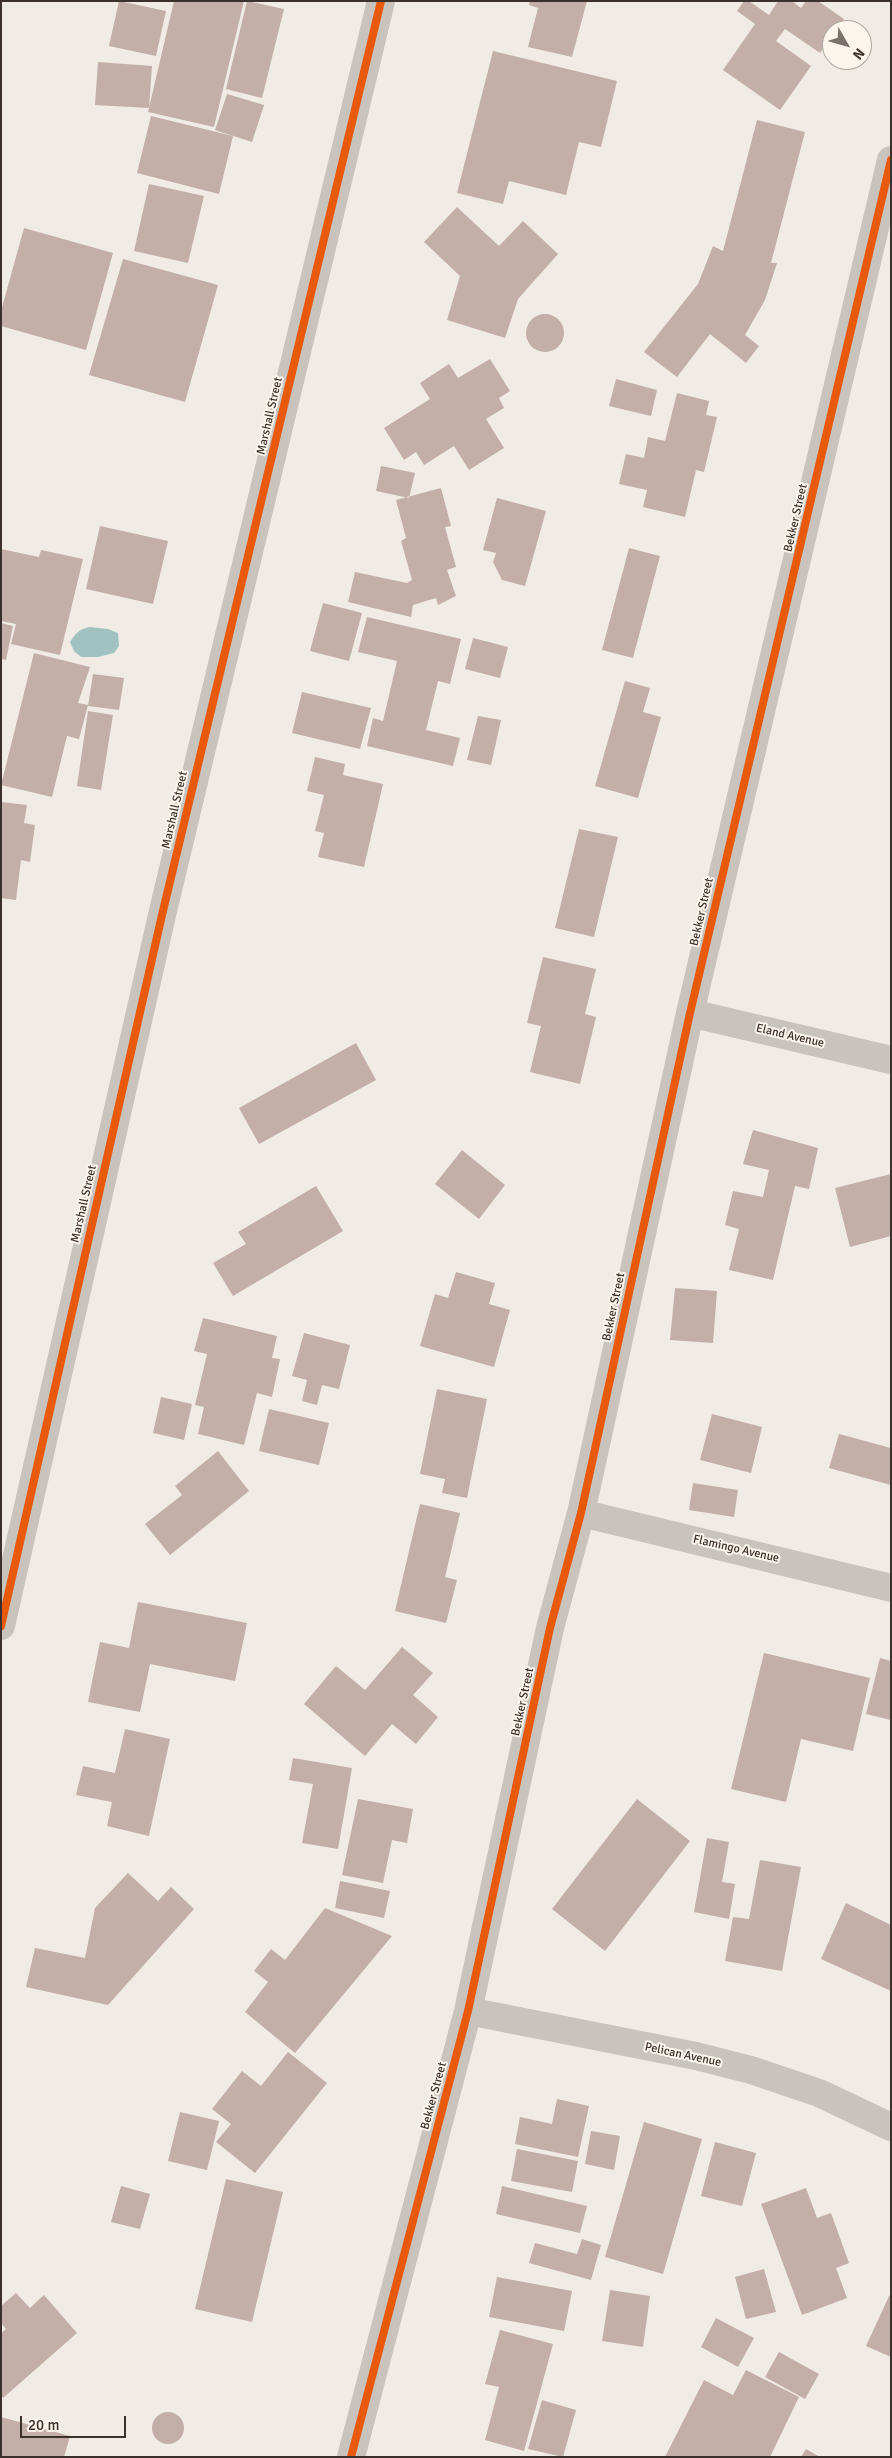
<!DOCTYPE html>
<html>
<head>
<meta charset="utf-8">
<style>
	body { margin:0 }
	#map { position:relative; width:892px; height:2458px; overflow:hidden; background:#f0ebe5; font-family:Signika,sans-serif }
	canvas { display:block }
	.frame { position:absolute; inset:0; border:2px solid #3b302b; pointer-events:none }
	.north { position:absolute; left:822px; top:20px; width:50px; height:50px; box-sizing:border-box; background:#fbf5ee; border:1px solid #aea6a0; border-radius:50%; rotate:128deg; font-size:14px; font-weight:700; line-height:20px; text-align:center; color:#3b302b }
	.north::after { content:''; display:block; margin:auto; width:18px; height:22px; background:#7a716c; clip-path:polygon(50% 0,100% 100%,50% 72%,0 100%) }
	.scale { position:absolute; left:20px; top:2416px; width:106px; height:22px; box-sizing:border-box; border:2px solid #3b302b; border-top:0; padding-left:6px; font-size:15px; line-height:18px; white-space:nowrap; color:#3b302b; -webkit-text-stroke:4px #fbf5ee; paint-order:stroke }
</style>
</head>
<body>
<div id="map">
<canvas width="892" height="2458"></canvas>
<div class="frame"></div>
<div class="north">N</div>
<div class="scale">20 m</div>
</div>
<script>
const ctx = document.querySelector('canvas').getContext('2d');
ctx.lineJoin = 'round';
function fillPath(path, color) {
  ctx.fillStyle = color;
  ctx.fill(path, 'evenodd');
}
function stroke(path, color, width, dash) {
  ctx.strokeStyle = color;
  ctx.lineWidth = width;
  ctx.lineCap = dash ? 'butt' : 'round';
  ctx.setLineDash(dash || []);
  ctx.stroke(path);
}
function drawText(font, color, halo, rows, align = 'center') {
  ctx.font = font + ' Signika,sans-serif';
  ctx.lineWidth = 4;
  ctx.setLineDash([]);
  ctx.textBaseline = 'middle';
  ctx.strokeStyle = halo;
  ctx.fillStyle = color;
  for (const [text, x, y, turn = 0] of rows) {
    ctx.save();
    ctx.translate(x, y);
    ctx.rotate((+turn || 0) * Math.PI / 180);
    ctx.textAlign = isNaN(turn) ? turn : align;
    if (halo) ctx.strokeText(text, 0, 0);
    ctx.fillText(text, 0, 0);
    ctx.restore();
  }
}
fillPath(new Path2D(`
	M90,627L108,629L118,633L119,646L114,653L98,657H81L74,651L70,642C76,633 79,629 90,627Z`), '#a1c2c1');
fillPath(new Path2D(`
	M119,1L166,11L156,56L109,46Z
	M174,1H244L214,127L148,112Z
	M247,1L284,9L262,98L226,89Z
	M530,1H587L572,57L528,47L538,8L529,5Z
	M744,1H749L769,15L778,1H792L801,8L806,1H818L844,19L836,30H832V36L820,53L785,29L776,41L811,66L780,110L723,70L755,24L737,11Z
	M493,51L617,81L601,147L579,142L566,195L509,181L503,204L457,193Z
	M98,62L152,66L149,108L95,105Z
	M227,94L264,105L252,142L215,130Z
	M151,116L233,136L219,194L137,173Z
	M757,120L805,132L771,263H777L765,300L745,335L759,346L746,363L710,334L677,377L644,352L698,284L713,246L723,251Z
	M149,184L204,196L188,263L134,251Z
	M457,207L499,246L523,221L558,254L518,299L505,338L447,320L460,276L424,242Z
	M24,228L113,253L86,350L1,326V311Z
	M123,259L218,285L185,402L89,375Z
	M526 333a19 19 0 1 1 38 0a19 19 0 1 1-38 0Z
	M490,359L510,391L499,398L504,408L486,419L504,448L469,470L454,446L424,465L416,452L404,460L384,428L430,399L420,383L449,364L458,378Z
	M616,379L657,390L651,416L609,406Z
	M677,393L709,401L706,415L717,417L704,472L696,470L685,517L643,507L647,490L619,484L626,454L644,458L648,437L665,441Z
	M381,466L415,473L409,498L376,491Z
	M441,488L451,526L445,527L456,567L447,570L456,596L438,605L436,598L413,605L411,617L348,602L355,572L407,583L412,580L401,541L406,538L396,500Z
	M497,498L546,511L525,586L502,580L493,562L496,553L483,550Z
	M100,526L168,541L153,604L86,589Z
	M629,548L660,556L633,658L602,650Z
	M1,549L39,557L41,550L83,559L60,655L11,644L16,624L1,621Z
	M323,603L362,613L349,661L310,651Z
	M367,617L461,639L450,684L438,681L426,730L460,738L453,766L367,746L373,718L383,721L397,661L358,652Z
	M1,623L13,626L6,660L1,659Z
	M473,638L508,647L500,678L465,669Z
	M34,653L90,667L78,703L88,705L79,739L67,736L52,797L1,785Z
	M93,674L124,678L119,710L88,706Z
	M625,681L650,688L643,712L661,717L638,798L595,786Z
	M302,692L371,708L360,749L292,733Z
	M88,711L113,715L101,790L77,786Z
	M478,716L501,720L491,765L467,760Z
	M315,757L345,764L343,775L383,784L364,867L318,857L324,833L315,831L324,795L307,791Z
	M1,802L27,805L24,823L35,825L30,862L21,860L16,900L1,898Z
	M579,829L618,837L594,937L555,928Z
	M543,957L596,969L585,1014L596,1017L580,1084L530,1072L541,1026L527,1023Z
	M356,1043L376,1080L259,1144L239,1108Z
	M753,1130L818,1148L809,1189L795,1186L773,1280L729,1270L739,1229L725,1225L733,1191L763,1197L769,1170L743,1164Z
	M462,1150L505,1185L479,1219L435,1184Z
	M891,1174V1236L850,1247L835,1188Z
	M316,1186L343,1231L233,1296L213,1263L246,1244L238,1232Z
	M456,1272L495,1283L489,1304L510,1310L494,1367L420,1346L435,1294L448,1298Z
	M675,1288L717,1291L713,1343L670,1340Z
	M203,1318L277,1336L272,1358L280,1359L272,1397L257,1393L244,1445L198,1434L204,1407L195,1405L207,1354L194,1351Z
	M304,1333L350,1345L339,1389L322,1385L317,1405L302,1401L307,1380L292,1376Z
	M437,1389L487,1399L467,1498L442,1493L445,1479L420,1474Z
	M161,1397L192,1404L184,1440L153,1433Z
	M269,1409L329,1423L319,1465L259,1451Z
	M712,1414L762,1427L751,1473L700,1460Z
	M839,1434L891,1448V1485L829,1468Z
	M218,1451L249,1491L170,1555L145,1524L182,1495L175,1486Z
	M693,1483L738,1490L734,1517L689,1510Z
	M420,1504L460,1513L445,1577L457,1580L446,1623L395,1611Z
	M138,1602L247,1623L235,1681L150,1664L140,1712L88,1702L100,1642L129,1648Z
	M402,1647L433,1673L413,1695L438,1717L416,1744L392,1724L365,1756L304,1704L336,1666L365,1690Z
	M764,1653L870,1678L853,1751L801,1739L786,1802L731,1789Z
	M880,1658L891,1661V1720L866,1714Z
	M125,1729L170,1739L149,1836L107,1826L112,1802L76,1795L83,1766L115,1773Z
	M293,1758L352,1768L338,1849L302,1843L313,1784L289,1780Z
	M358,1799L413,1809L407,1843L392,1840L383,1883L342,1875Z
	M637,1799L690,1841L605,1951L552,1909Z
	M707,1838L729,1842L722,1882L735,1884L729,1919L694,1912Z
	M760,1860L801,1867L782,1971L725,1961L733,1917L749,1919Z
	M128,1873L158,1901L171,1887L194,1909L108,2005L26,1987L35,1948L85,1958L95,1908Z
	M340,1881L390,1891L384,1918L335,1908Z
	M846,1903L891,1925V1991L821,1959Z
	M325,1908L392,1936L295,2053L245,2012L268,1982L254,1971L271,1949L285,1960Z
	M288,2052L327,2083L255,2173L216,2142L231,2124L212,2109L242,2071L261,2086Z
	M557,2099L589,2106L578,2157L515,2144L520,2117L552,2124Z
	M180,2112L219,2121L207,2170L168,2161Z
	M644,2122L702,2139L663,2274L605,2257Z
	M591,2131L620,2136L614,2170L585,2164Z
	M715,2142L756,2153L742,2206L701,2196Z
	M517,2149L578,2161L572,2192L511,2181Z
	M226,2179L283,2192L252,2322L195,2309Z
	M121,2186L150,2194L140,2229L111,2222Z
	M502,2186L587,2206L580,2233L496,2214Z
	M806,2188L817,2218L831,2213L849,2263L836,2268L847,2298L802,2315L761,2204Z
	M582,2239L601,2245L591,2280L529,2263L535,2243L577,2254Z
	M764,2269L776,2312L746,2319L735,2277Z
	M497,2277L572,2291L564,2331L489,2317Z
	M610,2290L650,2296L643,2347L602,2341Z
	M891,2292V2357L866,2346Z
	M16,2293L30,2308L44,2295L77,2333L3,2398L1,2395V2333L6,2329L1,2323V2306Z
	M716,2318L754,2338L738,2367L701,2347Z
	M500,2330L553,2344L524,2451L485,2440L499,2387L485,2384Z
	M779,2352L819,2374L805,2399L765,2377Z
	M746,2370L799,2397L770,2457H665L704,2380L733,2395Z
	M542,2400L576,2410L563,2457L528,2449Z
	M152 2428a16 16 0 1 1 32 0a16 16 0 1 1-32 0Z
	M1,2417L70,2436L64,2457H1Z
	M806,2449L820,2457H801Z`), '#c3afa7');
stroke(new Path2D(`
	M690,1013L891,1060
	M581,1513L891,1588
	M468,2011L696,2056L751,2070L819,2093L891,2127
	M351,2457L468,2011L550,1628L581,1513L690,1013L891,160`), '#c9c3be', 28);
stroke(new Path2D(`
	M1,1626L162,915L381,1`), '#c9c3be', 28);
stroke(new Path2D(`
	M1,1626L162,915L381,1
	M351,2457L468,2011L550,1628L581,1513L690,1013L891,160`), '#e8590c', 8);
drawText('12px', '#3b302b', '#fbf5ee', [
	["Marshall Street",270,416,-77],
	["Bekker Street",796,518,-77],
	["Marshall Street",175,810,-77],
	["Bekker Street",702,912,-77],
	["Eland Avenue",790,1036,13],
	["Marshall Street",84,1204,-77],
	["Bekker Street",614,1307,-78],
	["Flamingo Avenue",736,1549,13],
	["Bekker Street",523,1702,-78],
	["Pelican Avenue",683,2055,12],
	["Bekker Street",434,2096,-75]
]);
</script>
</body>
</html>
